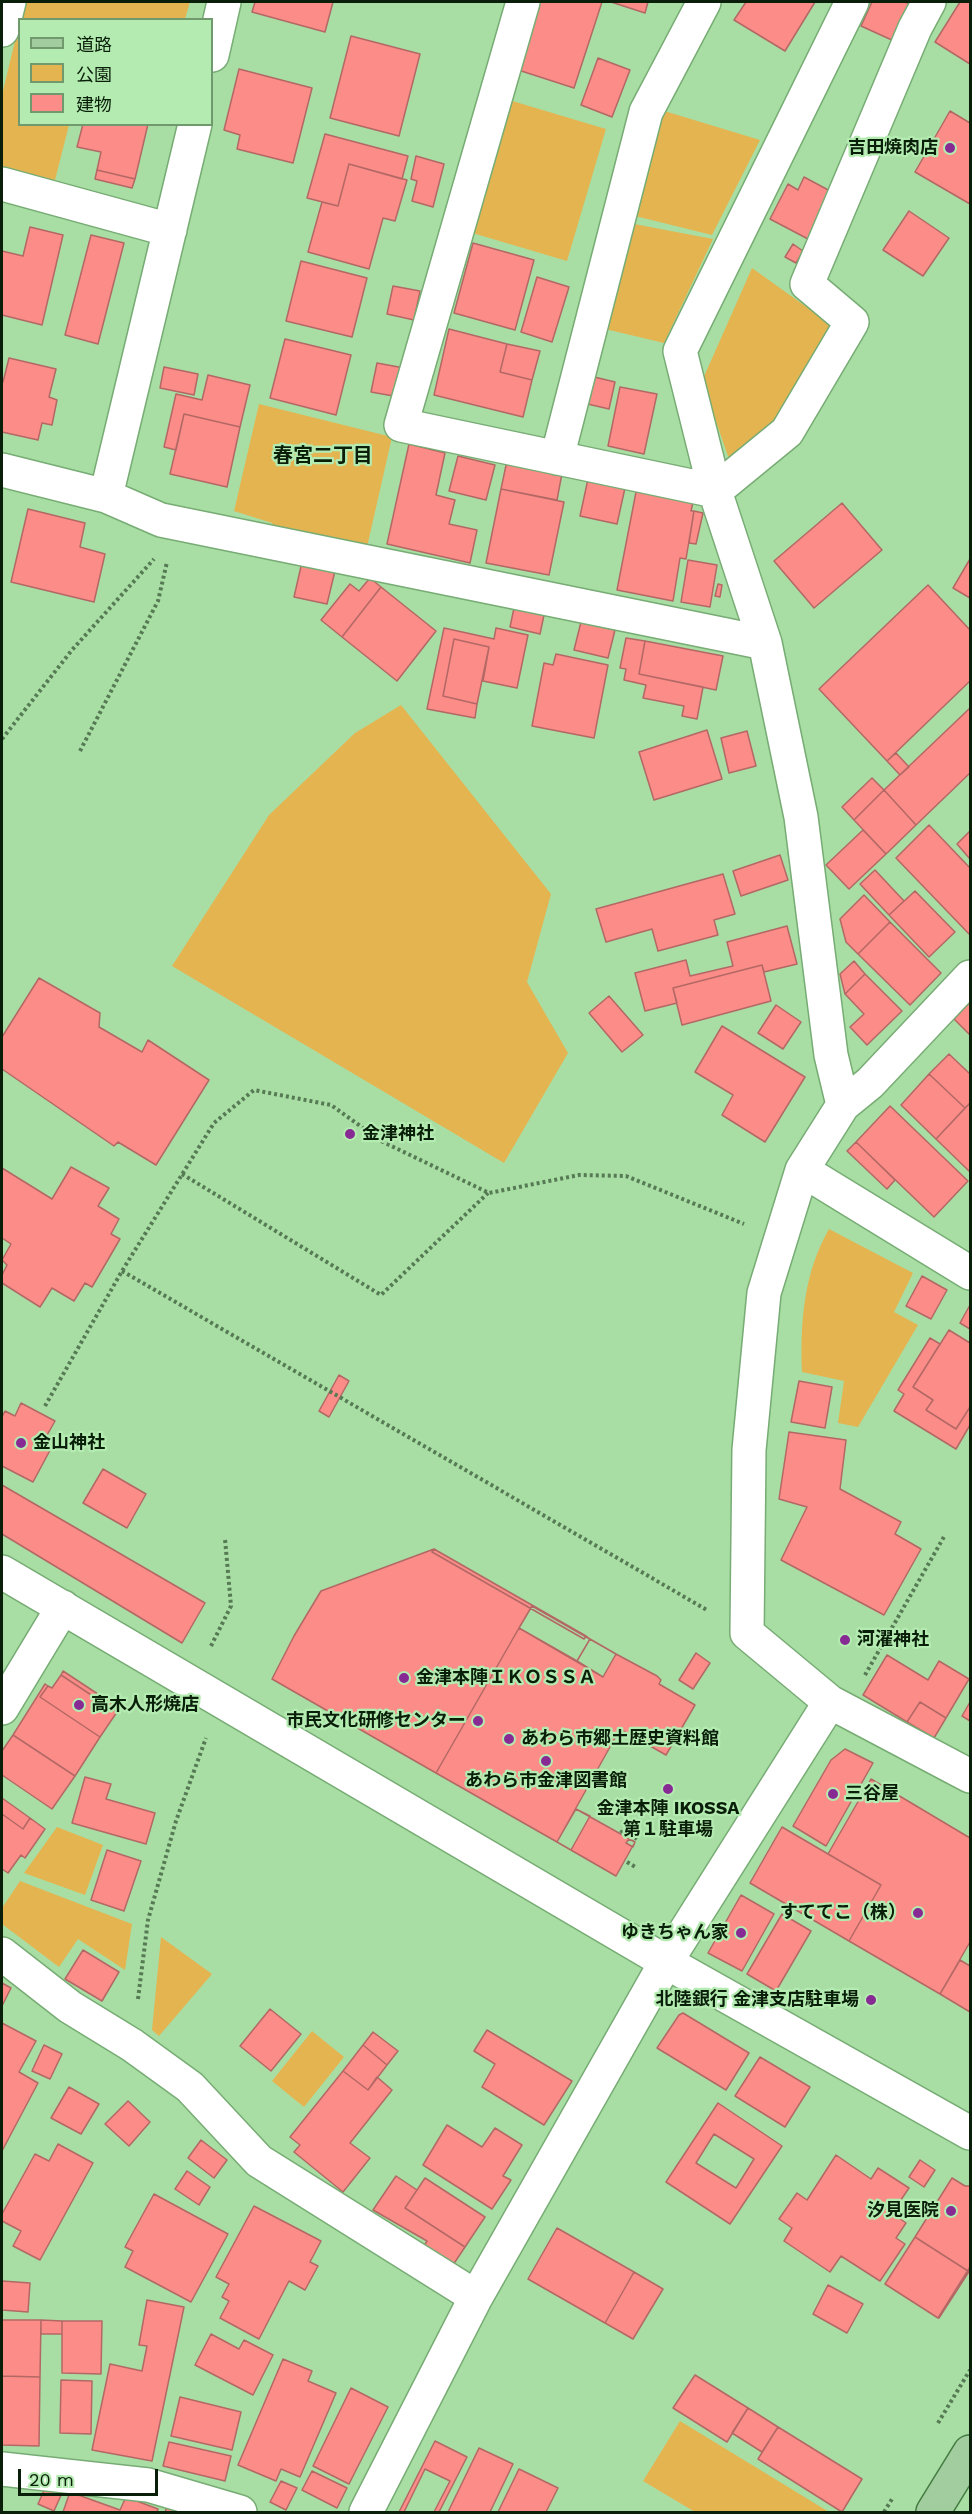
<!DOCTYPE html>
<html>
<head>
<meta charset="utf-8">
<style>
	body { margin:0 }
	#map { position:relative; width:972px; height:2514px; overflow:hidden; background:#a8dea4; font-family:"Work Sans","Noto Sans JP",sans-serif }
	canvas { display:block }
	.frame { position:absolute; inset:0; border:3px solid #0a1f09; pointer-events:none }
	.legend { position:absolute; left:18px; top:18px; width:195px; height:108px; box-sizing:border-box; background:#b4ebb1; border:2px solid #70996e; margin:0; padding:8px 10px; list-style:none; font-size:18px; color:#0a1f09 }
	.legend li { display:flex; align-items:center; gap:12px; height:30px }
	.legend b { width:30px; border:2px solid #70996e }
	.scale { position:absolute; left:18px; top:2469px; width:140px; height:27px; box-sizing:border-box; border:3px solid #0a1f09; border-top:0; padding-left:8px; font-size:18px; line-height:21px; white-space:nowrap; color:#0a1f09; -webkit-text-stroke:4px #b4ebb1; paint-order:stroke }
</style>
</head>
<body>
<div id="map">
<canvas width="972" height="2514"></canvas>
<div class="frame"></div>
<ul class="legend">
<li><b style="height:8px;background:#a1cd9f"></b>道路</li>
<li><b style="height:16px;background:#e4b451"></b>公園</li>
<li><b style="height:16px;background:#fc8c87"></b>建物</li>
</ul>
<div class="scale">20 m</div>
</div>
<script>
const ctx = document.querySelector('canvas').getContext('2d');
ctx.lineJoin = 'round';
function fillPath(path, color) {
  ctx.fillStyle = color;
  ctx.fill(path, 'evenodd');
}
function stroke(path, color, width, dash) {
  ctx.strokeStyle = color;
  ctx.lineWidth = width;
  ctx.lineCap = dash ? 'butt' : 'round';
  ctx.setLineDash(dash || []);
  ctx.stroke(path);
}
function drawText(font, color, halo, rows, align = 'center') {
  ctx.font = font + ' "Work Sans","Noto Sans JP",sans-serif';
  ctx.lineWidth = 4.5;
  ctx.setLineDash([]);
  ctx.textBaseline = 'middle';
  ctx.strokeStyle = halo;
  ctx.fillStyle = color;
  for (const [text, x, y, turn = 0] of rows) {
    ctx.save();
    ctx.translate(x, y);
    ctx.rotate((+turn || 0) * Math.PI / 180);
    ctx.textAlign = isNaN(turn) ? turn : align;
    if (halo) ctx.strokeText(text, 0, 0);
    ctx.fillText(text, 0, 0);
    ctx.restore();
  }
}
fillPath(new Path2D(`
	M25,2H190L185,19L21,20Z
	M19,24L20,124L69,125L53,188L2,174V95Z
	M509,100L606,129L567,261L469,232Z
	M661,110L760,140L712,235L631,215Z
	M629,223L713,239L664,343L601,328Z
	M752,268L840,331L792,409L730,462L702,381Z
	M259,404L392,437L365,556L280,539L272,523L234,511Z
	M401,705L551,894L527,982L568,1053L504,1163L172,966L269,815L355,733Z
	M829,1229L913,1273L894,1312L918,1325L858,1427L838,1423L844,1381L802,1372C800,1322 804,1272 829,1229Z
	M57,1827L103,1845L85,1895L24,1873Z
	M20,1881L132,1924L125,1970L78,1939L59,1967L2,1924V1908Z
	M161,1937L212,1974L159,2036L152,2030Z
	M312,2031L344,2057L304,2107L272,2081Z
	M680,2421L829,2512H695L643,2481Z`), '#e4b451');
const building = new Path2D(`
	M255,2H333L325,32L252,12Z
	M533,2H602L574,88L512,68Z
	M611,2H648L645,13Z
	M746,2H815L785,51L734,20Z
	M872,2H904L911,4L894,41L861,26Z
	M960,2H970V64L935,42Z
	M351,36L420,54L399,136L330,118Z
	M598,58L630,70L612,117L581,105Z
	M239,69L312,88L293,163L237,149L240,135L224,130Z
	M950,111L970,123V204L915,172Z
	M83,124H148L135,179L97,170L101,152L77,147Z
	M325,134L408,156L402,179L349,164L338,206L307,198Z
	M416,156L444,164L433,207L412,201L417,181L411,179Z
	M349,164L407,180L395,221L383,218L369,269L308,252L322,202L338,206Z
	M97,170L135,179L132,188L95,179Z
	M804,177L832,192L808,239L770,219L788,184L798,190Z
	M909,211L949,238L923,276L883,250Z
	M30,227L63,235L42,325L2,315V251L23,256Z
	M91,235L124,243L98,344L65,335Z
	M473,243L534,260L515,330L454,313Z
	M793,244L803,251L796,263L785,257Z
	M301,261L367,278L352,337L286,321Z
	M537,277L569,287L552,342L521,332Z
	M393,286L420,291L414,320L387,314Z
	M449,329L507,344L500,372L532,380L523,417L434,395Z
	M285,339L351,355L336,415L270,398Z
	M507,344L540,351L532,380L500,372Z
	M9,358L56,369L49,397L57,400L52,425L42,423L38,440L2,432V382H3Z
	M377,363L404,368L399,397L371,392Z
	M164,367L198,374L194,395L160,388Z
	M208,375L250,385L240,427L184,414L176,450L164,447L176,394L202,400Z
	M586,375L615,382L609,409L579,402Z
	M620,387L657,394L644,454L608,446Z
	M184,414L240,427L227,487L170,474Z
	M409,444L445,453L436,495L455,500L449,524L477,530L470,563L387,544Z
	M458,456L495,465L486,500L449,491Z
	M508,456L563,468L557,500L501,489Z
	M588,479L625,488L617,524L580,516Z
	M637,487L694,498L691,511H694L686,559L680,558L673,601L617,590Z
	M501,489L564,502L549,575L486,563Z
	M842,503L882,550L814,608L774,561Z
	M28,509L85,523L80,547L105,554L94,602L11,582Z
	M694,511L703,513L696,544L689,543Z
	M970,559V598L953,588Z
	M688,560L717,565L710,607L681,602Z
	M302,562L335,571L327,604L294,597Z
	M370,578L381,587L342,637L321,620L350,584L359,591Z
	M718,584L722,585L720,597L715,596Z
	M928,585L970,630V681L887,761L819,689Z
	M381,587L436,631L397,681L342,637Z
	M514,608L544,615L540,634L510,627Z
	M581,622L615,630L608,658L574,650Z
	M444,628L494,639L496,628L528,635L517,688L483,681L489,647L454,639L443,696L477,704L475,718L427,709Z
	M626,638L645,641L639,674L703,687L697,719L682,716L684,706L643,698L646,685L624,680L626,669L620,668Z
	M454,639L489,647L477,704L443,696Z
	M645,641L723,656L716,690L639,674Z
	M556,654L608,665L594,738L532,726L544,663L553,665Z
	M970,708V773L916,825L884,790Z
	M707,730L722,779L654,800L639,752Z
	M747,731L756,766L729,773L721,738Z
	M896,753L909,767L900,775L887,761Z
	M872,778L884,790L854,820L842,807Z
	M884,790L916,825L886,854L854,820Z
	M929,825L970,868V935L896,858Z
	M863,830L886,854L849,889L826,865Z
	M970,831V859L957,844Z
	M780,855L788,880L741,896L733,871Z
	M875,870L904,901L889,915L860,884Z
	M723,874L735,914L714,920L718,935L658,951L652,929L606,942L596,909Z
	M915,891L955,932L929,957L889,915Z
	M864,895L890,922L858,954L846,942L840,919Z
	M890,922L941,973L910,1005L858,954Z
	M787,926L797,964L764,972L762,965L673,988L677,1003L645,1011L635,973L686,960L690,976L733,966L727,942Z
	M854,961L865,974L845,994L840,974Z
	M762,965L771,1001L682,1025L673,988Z
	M865,974L902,1011L867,1045L850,1027L864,1014L845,994Z
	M39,978L100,1013L99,1027L142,1052L148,1040L209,1080L156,1165L118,1142L114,1146L2,1069V1037Z
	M609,996L643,1035L622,1052L589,1013Z
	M970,1002V1035L954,1019Z
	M776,1005L801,1022L783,1049L758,1033Z
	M722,1026L805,1077L765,1142L722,1115L733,1095L695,1072Z
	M949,1054L970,1074V1103L965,1108L929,1074Z
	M929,1074L965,1108L936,1139L901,1105Z
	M970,1103V1172L936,1139Z
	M890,1106L968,1181L934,1217L856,1142Z
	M856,1142L895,1180L887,1189L847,1151Z
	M71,1167L109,1188L98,1206L119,1219L111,1234L120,1239L92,1287L85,1283L74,1301L52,1288L40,1307L2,1283V1275L7,1265L2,1260L11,1244L2,1238V1168L52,1199Z
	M922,1276L947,1290L931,1319L906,1306Z
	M970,1305V1329L960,1323Z
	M949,1330L970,1343V1407L956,1429L926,1410L933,1400L913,1387Z
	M930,1338L940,1344L913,1387L933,1400L926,1410L956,1429L970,1407V1425L956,1449L894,1411L904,1394L898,1390Z
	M339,1375L349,1381L329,1417L319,1411Z
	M799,1381L832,1387L825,1428L791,1422Z
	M21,1403L55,1421L46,1437L55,1441L33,1482L2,1466V1417L5,1411L15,1416Z
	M789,1432L846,1440L840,1489L901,1522L895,1534L921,1549L884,1615L781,1560L807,1507L779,1499Z
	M103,1469L146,1494L127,1528L83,1503Z
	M2,1485L205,1603L182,1643L2,1534Z
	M434,1549L432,1552L584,1639L586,1636L590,1639L577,1661L519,1628L436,1773L272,1679L294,1636L321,1591Z
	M434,1549L586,1636L584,1639L432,1552Z
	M532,1606L616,1654L603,1677L519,1628Z
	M519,1628L603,1677L616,1654L657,1676L661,1680L659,1684L695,1705L666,1755L620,1729L557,1842L436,1773Z
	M590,1639L616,1654L603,1677L577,1661Z
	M696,1653L710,1663L693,1689L679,1680Z
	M887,1655L928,1680L939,1661L969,1679L946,1718L920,1702L907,1722L863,1695Z
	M63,1671L119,1708L117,1712L61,1675Z
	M61,1675L117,1712L100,1737L40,1697L48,1686L52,1688Z
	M45,1684L48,1686L40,1697L100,1737L75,1776L13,1735Z
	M920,1702L946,1718L934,1738L907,1722Z
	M970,1702V1721L962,1716Z
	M13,1735L75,1776L52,1809L2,1775V1751Z
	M845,1749L873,1763L826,1846L793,1826L831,1760Z
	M85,1777L111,1784L106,1799L155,1813L146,1844L72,1823Z
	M871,1779L970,1838V1942L940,1994L849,1941L881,1885L828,1854Z
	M2,1798L30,1818L23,1829L2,1814Z
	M576,1809L635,1842L616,1876L557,1842Z
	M576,1809L590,1816L571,1850L557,1842Z
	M2,1814L23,1829L30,1818L45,1829L25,1858L21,1855L8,1873L2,1869Z
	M782,1827L881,1885L849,1941L750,1883Z
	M629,1839L635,1842L633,1847L626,1843Z
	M107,1850L141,1861L124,1911L91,1900Z
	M741,1895L774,1914L742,1971L708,1953Z
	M782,1914L811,1931L776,1991L747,1974Z
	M83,1950L119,1972L102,2001L65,1979Z
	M960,1960L970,1966V2012L940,1994Z
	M2,1983L11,1988L2,2006Z
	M270,2009L301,2034L271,2071L240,2046Z
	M683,2013L749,2053L726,2090L657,2048L679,2015Z
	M2,2023L36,2041L19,2072L38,2083L2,2151Z
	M487,2030L572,2081L544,2125L482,2087L495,2064L474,2051Z
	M373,2032L398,2051L387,2065L363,2045Z
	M44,2045L62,2054L50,2079L32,2071Z
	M363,2045L387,2065L368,2090L343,2071Z
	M760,2057L810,2087L785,2127L735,2096Z
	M343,2071L368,2090L377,2077L392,2090L350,2143L370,2158L343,2192L294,2152L300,2145L290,2137Z
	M69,2087L99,2104L81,2134L51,2118Z
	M128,2101L150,2122L129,2146L105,2124Z
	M718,2103L782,2146L730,2224L666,2182Z
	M447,2125L482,2147L495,2128L522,2145L503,2176L511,2180L492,2209L423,2165Z
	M714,2134L754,2159L736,2188L696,2163Z
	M201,2140L227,2160L214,2178L188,2158Z
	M58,2144L93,2163L40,2260L13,2246L21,2231L2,2221V2214L35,2154L49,2161Z
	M836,2155L871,2179L878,2168L909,2188L892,2213L906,2223L896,2238L905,2244L880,2281L841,2256L830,2272L784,2241L792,2228L779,2219L797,2193L807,2200Z
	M920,2160L935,2170L924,2187L909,2177Z
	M187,2171L210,2187L199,2205L175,2189Z
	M396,2176L417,2190L405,2208L465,2247L453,2265L424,2246L427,2241L373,2210Z
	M425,2178L485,2217L465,2247L405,2208Z
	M952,2178L965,2186H970V2267L968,2271L915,2237Z
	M154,2194L228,2234L191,2302L125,2267L133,2251L125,2247Z
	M254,2206L321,2241L310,2262L318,2266L305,2290L289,2281L259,2339L220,2318L229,2301L222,2297L229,2284L216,2277Z
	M557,2228L634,2272L605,2323L528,2279Z
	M915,2237L968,2271L938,2318L885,2284Z
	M970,2267V2270L939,2318H938Z
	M634,2272L663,2289L633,2339L605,2323Z
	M2,2281L30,2283L28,2312L2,2310Z
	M828,2285L863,2304L847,2333L813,2314Z
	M147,2300L184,2307L152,2461L92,2450L110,2364L142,2371L147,2346L139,2345Z
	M2,2320H41L40,2377L2,2376Z
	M41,2320L62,2321V2334H41Z
	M62,2321H102L101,2374L62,2373Z
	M211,2334L239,2349L244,2340L273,2355L253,2395L195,2365Z
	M283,2359L312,2371L308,2381L336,2393L300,2477L281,2469L276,2481L238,2465Z
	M695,2375L748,2408L727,2442L673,2408Z
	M2,2376L40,2377L39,2446L2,2445Z
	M61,2380L92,2381L91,2434L60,2433Z
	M351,2388L388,2407L349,2484L313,2466Z
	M180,2397L241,2412L232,2450L171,2436Z
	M748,2408L778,2427L762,2452L732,2433Z
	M778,2427L862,2479L842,2512L758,2459Z
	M435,2441L467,2457L439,2512H399Z
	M169,2442L231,2456L225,2481L163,2466Z
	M479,2448L513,2464L490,2512H448Z
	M425,2469L450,2481L434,2512H404Z
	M519,2469L558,2488L546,2512H498Z
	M312,2471L347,2488L337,2508L302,2490Z
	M281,2481L297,2488L286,2510L270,2502Z
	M46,2486L62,2493L54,2511L38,2504Z
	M70,2492L120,2510L126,2497L158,2509L157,2512H63Z
	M169,2502L191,2512H165Z`);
fillPath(building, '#fc8c87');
stroke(building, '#b36865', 1.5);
const minor = new Path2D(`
	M523,2L401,425L715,491L787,432L852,322L807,284L915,28L929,2
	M2,30L9,2
	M212,55L224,2
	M2,184L170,230
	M557,458L646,112L704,2
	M2,470L106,496L161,520L765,643
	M106,496L195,124
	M970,977L870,1083L843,1105L802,1170L764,1293L749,1450L747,1633L830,1702L970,1776
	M843,1105L831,1055L801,817L765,643L715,491L680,351L852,2
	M802,1170L970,1273
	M2,1572L666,1962L970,2133
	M2,1708L63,1607
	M2,1954L70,2007L132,2045L190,2087L259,2161L476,2297
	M2,2469L148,2485L240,2512
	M366,2512L476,2297L666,1962L830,1702`);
const major = new Path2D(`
	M933,2512L970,2452`);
stroke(minor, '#77ac74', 36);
stroke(major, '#447b41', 36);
stroke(new Path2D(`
	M2,739L72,650L154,559
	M80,751L158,601L167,562
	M182,1174L381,1295L488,1193
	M122,1271L707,1610
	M45,1406L122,1271L214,1123L254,1090L331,1105L381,1141L489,1193L579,1175L626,1176L744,1224
	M211,1646L231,1606L225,1539
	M865,1675L945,1535
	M621,1833L623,1830L637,1839
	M627,1862L637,1868
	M138,1999L148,1920L176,1821L206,1738
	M938,2423L970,2370
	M884,2512L892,2499`), '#567b54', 4, [3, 3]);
stroke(minor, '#fff', 33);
stroke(major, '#a1cd9f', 33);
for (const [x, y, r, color] of [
	[950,148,6,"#882a94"],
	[350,1134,6,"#882a94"],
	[21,1443,6,"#882a94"],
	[845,1640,6,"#882a94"],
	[404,1678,6,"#882a94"],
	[79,1705,6,"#882a94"],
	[478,1721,6,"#882a94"],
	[509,1739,6,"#882a94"],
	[546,1761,6,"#882a94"],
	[668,1789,6,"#882a94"],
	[833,1794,6,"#882a94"],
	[918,1913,6,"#882a94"],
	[741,1933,6,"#882a94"],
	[871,2000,6,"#882a94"],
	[951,2211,6,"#882a94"]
]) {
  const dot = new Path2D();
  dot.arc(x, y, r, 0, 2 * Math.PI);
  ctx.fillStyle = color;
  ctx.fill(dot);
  stroke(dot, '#b4ebb1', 2);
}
drawText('bold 18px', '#0a1f09', '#b4ebb1', [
	["吉田焼肉店",938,148,"right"],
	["金津神社",362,1134],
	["金山神社",33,1443],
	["河濯神社",857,1640],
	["金津本陣ＩＫＯＳＳＡ",416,1678],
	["高木人形焼店",91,1705],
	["市民文化研修センター",466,1721,"right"],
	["あわら市郷土歴史資料館",521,1739],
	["あわら市金津図書館",546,1781,"center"],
	["三谷屋",845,1794],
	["金津本陣 IKOSSA",668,1809,"center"],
	["第１駐車場",668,1830,"center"],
	["すててこ（株）",906,1913,"right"],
	["ゆきちゃん家",729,1933,"right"],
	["北陸銀行 金津支店駐車場",859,2000,"right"],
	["汐見医院",939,2211,"right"]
], 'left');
drawText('bold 20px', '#0a1f09', '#b4ebb1', [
	["春宮二丁目",323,456]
]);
</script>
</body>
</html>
